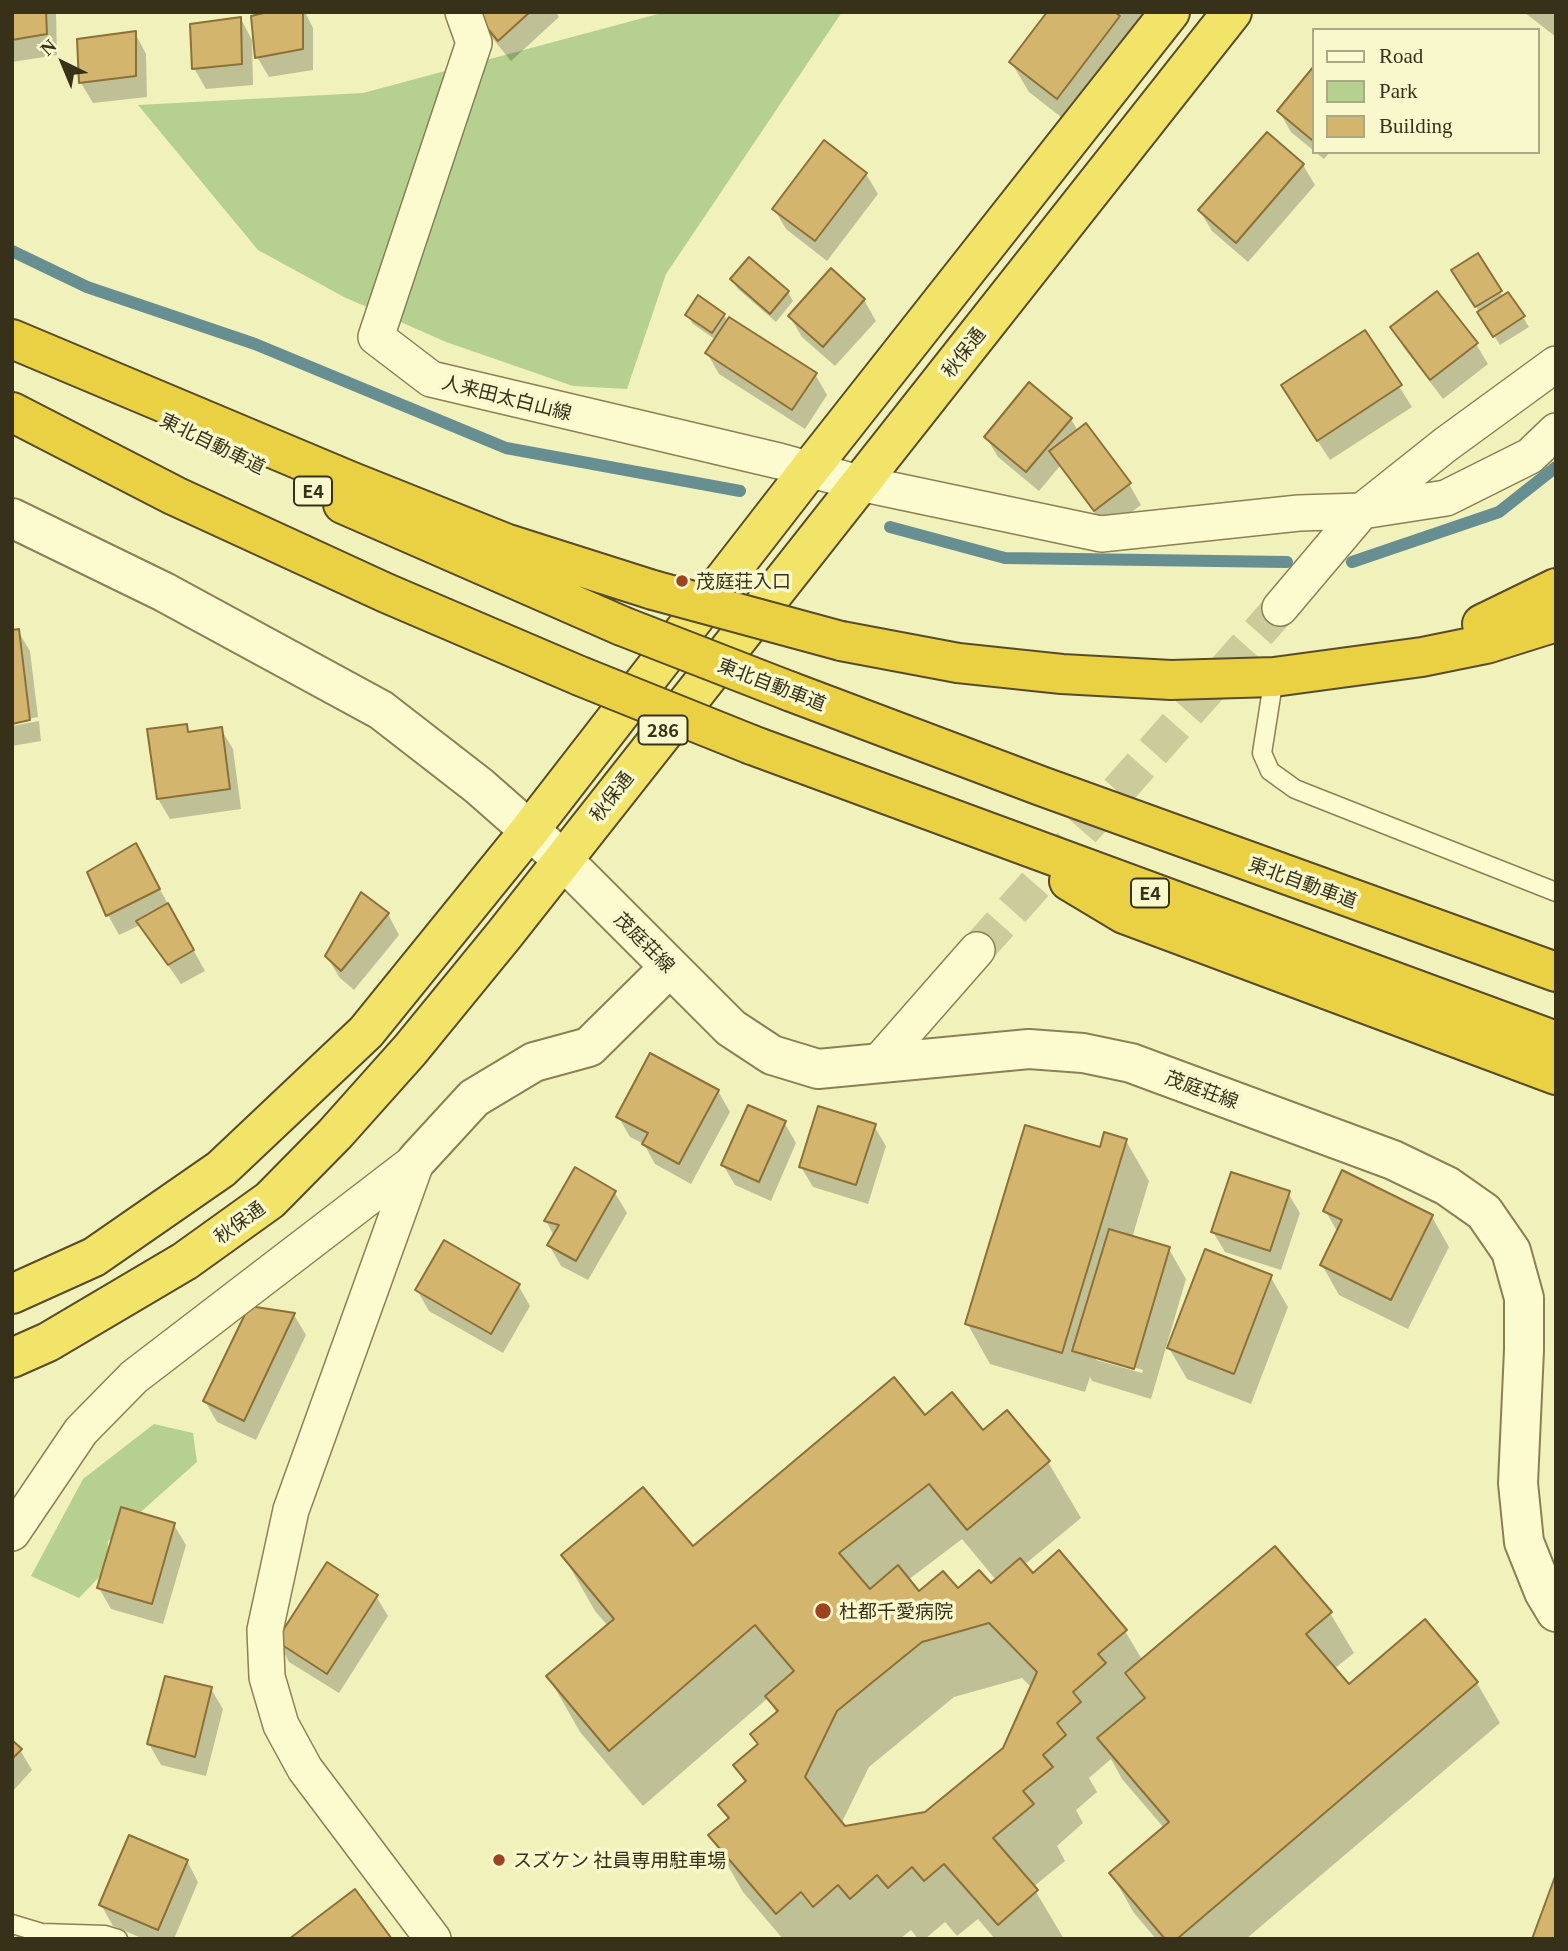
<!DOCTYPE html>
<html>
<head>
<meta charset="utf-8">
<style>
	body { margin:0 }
	#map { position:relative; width:1568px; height:1951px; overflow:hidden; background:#f1f1bc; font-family:Georgia,serif }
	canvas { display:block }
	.frame { position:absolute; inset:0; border:14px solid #38311a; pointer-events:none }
	.legend { position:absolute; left:1312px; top:28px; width:228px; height:126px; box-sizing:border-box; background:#f8f8cc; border:2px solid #aba885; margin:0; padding:9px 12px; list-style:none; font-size:21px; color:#38311a }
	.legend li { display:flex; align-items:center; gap:14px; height:35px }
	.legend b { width:35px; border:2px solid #aba885 }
	.north { position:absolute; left:28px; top:28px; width:70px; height:70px; -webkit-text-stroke:5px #f8f8cc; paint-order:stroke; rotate:317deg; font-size:19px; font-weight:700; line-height:28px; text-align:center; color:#38311a }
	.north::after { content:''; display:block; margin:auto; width:24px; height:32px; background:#38311a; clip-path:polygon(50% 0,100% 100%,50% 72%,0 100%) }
</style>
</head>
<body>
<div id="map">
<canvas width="1568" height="1951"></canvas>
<div class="frame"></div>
<ul class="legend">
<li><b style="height:9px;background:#fcfbcf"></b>Road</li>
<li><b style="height:19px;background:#b5d08f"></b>Park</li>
<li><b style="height:19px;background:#d3b56e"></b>Building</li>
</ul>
<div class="north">N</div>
</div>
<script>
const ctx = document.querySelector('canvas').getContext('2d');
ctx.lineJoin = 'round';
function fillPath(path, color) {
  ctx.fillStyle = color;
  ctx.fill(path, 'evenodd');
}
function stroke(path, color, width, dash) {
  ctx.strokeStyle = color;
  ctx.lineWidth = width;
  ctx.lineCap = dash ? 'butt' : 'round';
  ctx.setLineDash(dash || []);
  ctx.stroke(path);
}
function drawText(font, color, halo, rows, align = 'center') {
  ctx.font = font + ' Georgia,"Noto Sans JP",serif';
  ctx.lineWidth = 7;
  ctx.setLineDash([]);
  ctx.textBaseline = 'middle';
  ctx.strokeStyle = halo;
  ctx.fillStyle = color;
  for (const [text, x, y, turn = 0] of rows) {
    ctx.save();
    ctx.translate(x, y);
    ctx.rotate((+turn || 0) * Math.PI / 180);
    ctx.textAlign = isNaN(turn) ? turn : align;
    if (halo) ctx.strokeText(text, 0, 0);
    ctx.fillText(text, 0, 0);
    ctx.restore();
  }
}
fillPath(new Path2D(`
	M659,12H842L666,274L627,389L573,386L446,342L344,297L258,250L138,105L363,93L658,14Z
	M154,1424L193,1433L197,1462L108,1541L107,1569L79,1598L31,1576L83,1479Z`), '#b5d08f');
fillPath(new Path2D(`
	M12,12H56L57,55L12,62Z
	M277,12H305L313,28V70L269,77L257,57Z
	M475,12H556L559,17L511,61L484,28Z
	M1049,12H1152L1075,128L1029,92L1011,62Z
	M1524,12H1556V37Z
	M241,19L252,40L253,85L206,89L194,68Z
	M135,33L146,54L147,97L93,103L81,83Z
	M1314,69V151L1291,132L1279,111Z
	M1315,152H1330L1324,159Z
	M1303,165L1315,185L1248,262L1212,231L1200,211Z
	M866,174L878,194L827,261L786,229L774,209Z
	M1477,256L1503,297L1523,317L1529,327L1500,345L1459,280Z
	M732,280L788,292L793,301L776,322L738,289Z
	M864,300L876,321L835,366L802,337L790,317Z
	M687,315H724L728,322L815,374L827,395L805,429L719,374L707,353L716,340L693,324Z
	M1392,328L1476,344L1488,364L1443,399L1404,348Z
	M1365,332L1412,407L1330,460L1295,406Z
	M1071,419L1078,431L1129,484L1141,505L1107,530L1060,466L1039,491L998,457L986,437Z
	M18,631L30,651L38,717L12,722Z
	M39,721L41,741L12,746V726Z
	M186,726L190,733L221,729L233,749L241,809L170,819L158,799Z
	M147,866L205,971L181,984L140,925L119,935L108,915Z
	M388,914L399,935L354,990L339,977L327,956Z
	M718,1091L730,1112L691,1184L655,1164L644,1144L630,1137L618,1116Z
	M784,1122L796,1143L771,1201L735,1185L723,1165Z
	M874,1126L886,1146L868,1204L813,1187L801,1167Z
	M1126,1141L1149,1181L1132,1238L1169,1249L1186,1279L1151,1399L1092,1381L1090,1377L1085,1392L990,1364L967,1323L1101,1149ZM1096,1356L1143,1370L1142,1373L1096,1360Z
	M615,1193L627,1213L588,1280L561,1266L549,1245L554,1236L546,1221Z
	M1288,1193L1300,1213L1281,1270L1225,1252L1213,1232Z
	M1325,1210L1432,1217L1449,1247L1408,1329L1339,1295L1322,1265L1338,1233Z
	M1270,1276L1288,1307L1251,1404L1187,1379L1169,1348Z
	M518,1285L530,1306L503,1353L429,1311L417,1290Z
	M250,1308L294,1315L306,1335L256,1440L217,1422L205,1401Z
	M925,1417L983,1432L1048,1462L1081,1518L1024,1565L1032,1575L1125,1631L1143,1661L1330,1613L1354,1653L1334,1669L1348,1686L1477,1683L1500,1723L1246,1939H1156L1134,1913L1111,1873L1164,1828L1122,1779L1111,1759L1089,1778L1097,1792L1076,1810L1083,1823L1057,1846L1065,1861L1033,1887L1064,1939H995L978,1919L957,1936L945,1922L925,1939H918L911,1930L900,1939H783L743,1892L711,1836L729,1821L720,1806L745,1783L735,1766L758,1745L752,1735L777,1714L768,1698L643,1806L580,1732L548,1676L608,1626L595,1611L563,1555L692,1549ZM962,1539L996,1580L990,1585L958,1591L919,1593L908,1580ZM1022,1678L1032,1688L1005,1749L926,1813L844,1828L841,1824L869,1767L954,1697Z
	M174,1525L186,1545L163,1624L111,1609L99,1588Z
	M376,1596L388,1616L339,1693L289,1662L278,1641Z
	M211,1689L223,1709L206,1776L161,1765L149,1744Z
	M12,1743L20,1750L32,1770L12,1792Z
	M187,1861L198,1882L174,1939H144L113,1926L101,1905Z`), '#0003');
stroke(new Path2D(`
	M12,251L87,287L255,344L506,448L740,491
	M890,527L1005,558L1287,562
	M1352,562L1499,512L1556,467`), '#678e90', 12);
const building = new Path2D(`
	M12,12H46L47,34L12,40Z
	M268,12H303V49L255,58L251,16Z
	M474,12H530L498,41Z
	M1047,12H1115L1120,16L1057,99L1009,62Z
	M241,17L242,64L192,69L190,24Z
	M136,31V76L79,83L77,39Z
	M1314,66V137L1312,140L1277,111Z
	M1267,132L1304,164L1236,243L1198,210Z
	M824,140L867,173L815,241L772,209Z
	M1478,253L1502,291L1475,307L1451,270Z
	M749,257L789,291L770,314L730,279Z
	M831,268L865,299L823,347L788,316Z
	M1437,291L1478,343L1430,380L1390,327Z
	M1508,292L1525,316L1493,337L1477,312Z
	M698,295L725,314L712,333L685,315Z
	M729,317L817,373L792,410L705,353Z
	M1365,330L1402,385L1317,441L1281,385Z
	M1029,382L1072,418L1026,472L984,437Z
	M1086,423L1131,483L1094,511L1049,451Z
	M19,629L30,720L12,724V630Z
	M187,724L188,732L222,727L230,789L157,799L147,729Z
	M136,843L160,889L106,916L87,872Z
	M361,892L389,913L341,971L325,956Z
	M168,903L194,950L168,965L136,921Z
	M650,1053L719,1090L679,1164L642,1144L648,1133L616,1117Z
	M748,1105L786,1121L759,1182L721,1165Z
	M818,1106L876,1124L856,1185L799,1167Z
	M1025,1125L1100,1147L1104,1132L1127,1139L1062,1353L965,1324Z
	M575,1167L616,1191L576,1261L547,1245L559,1225L544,1221Z
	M1342,1170L1433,1215L1391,1300L1320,1265L1342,1220L1323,1211Z
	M1231,1172L1290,1191L1270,1251L1211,1232Z
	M1109,1229L1170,1247L1134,1369L1072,1351Z
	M444,1240L520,1284L491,1334L415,1290Z
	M1205,1249L1272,1275L1234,1374L1167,1348Z
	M249,1306L295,1313L244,1421L203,1401Z
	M894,1377L925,1415L952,1392L983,1430L1007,1410L1050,1461L967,1530L929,1484L839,1553L870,1589L898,1565L919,1591L943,1571L958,1588L979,1570L991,1583L1020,1558L1033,1573L1059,1550L1127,1630L1098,1654L1106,1663L1073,1692L1081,1702L1057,1723L1066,1735L1043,1755L1053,1767L1023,1791L1034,1804L993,1838L1038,1890L998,1925L944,1864L924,1881L912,1867L888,1888L877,1875L850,1899L838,1885L813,1907L801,1892L776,1914L708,1835L729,1818L718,1805L746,1781L733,1765L758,1744L750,1734L778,1711L765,1696L794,1671L755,1625L609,1751L546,1676L614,1619L561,1555L643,1487L693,1546ZM989,1623L1037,1672L1003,1748L925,1812L845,1826L805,1777L837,1711L922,1642Z
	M121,1507L175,1523L152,1604L97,1588Z
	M1275,1546L1332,1612L1306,1634L1349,1684L1425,1619L1478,1682L1177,1939H1165L1109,1873L1169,1822L1097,1738L1145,1698L1125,1673Z
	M327,1562L378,1595L327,1674L276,1641Z
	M165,1676L212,1687L195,1757L147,1744Z
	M12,1740L22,1749L12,1759Z
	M129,1835L188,1860L158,1930L99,1905Z
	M1556,1874V1939H1532Z
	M355,1889L392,1939H289Z`);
fillPath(building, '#d3b56e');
stroke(building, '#8b7138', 2);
stroke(new Path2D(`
	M977,950L1280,608`), '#cccb9c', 35, [35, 18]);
const service = new Path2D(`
	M1274,677L1262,753L1270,771L1295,789L1556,892
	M12,1924L42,1933L105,1935L118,1939`);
const minor = new Path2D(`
	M463,12L474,43L376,337L431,379L779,461L859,483L1101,534L1299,513L1362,511L1446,498L1530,456L1556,431
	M1280,608L1362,511L1445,445L1556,364
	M877,1064L977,950
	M417,1160L291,1510L265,1630L267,1677L281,1725L305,1769L433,1939
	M12,1533L81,1431L134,1377L417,1160`);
const tertiary = new Path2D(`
	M12,518L164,592L381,710L479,786L562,859L731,1028L772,1055L818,1069L1029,1049L1083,1053L1131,1063L1393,1160L1447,1186L1484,1212L1511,1251L1524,1298V1350L1518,1483L1524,1542L1544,1592L1556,1612
	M417,1160L474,1098L534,1062L589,1047L670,967`);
const trunk = new Path2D(`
	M12,1294L94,1257L221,1169L366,1032L529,831L809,470L1170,12
	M12,1358L48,1342L185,1261L270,1200L335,1134L410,1050L504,935L1232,12`);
const motorway = new Path2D(`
	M12,339L350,481L505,543L653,590
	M12,412L175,496L386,593L580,676
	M343,504L622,626
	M1482,624L1556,588
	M841,641L958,663L1062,674L1171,680L1274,677L1422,657L1486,644L1556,622
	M789,691L1041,786L1556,972
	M752,745L1556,1041
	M1069,881L1124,914L1556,1075`);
stroke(service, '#8a8054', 21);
stroke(minor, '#8a8054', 38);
stroke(tertiary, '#8a8054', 42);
stroke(trunk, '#574c29', 42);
stroke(motorway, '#574c29', 42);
stroke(service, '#fcfbcf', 18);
stroke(minor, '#fcfbcf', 35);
stroke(tertiary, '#fcfbcf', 38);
stroke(trunk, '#f2e469', 38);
stroke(motorway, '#ead043', 38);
const motorwayBridge = new Path2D(`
	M653,590L841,641
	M622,626L789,691
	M580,676L752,745`);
stroke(motorwayBridge, '#574c29', 42, []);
stroke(motorwayBridge, '#ead043', 38);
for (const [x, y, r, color] of [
	[682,581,7,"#9e431f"],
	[823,1611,9,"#9e431f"],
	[499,1860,7,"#9e431f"]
]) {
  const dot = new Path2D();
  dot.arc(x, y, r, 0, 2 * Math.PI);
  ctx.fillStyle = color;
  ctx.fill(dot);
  stroke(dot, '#f8f8cc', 2.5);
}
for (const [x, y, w] of [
	[313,491,38],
	[663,730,49],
	[1150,893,38]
]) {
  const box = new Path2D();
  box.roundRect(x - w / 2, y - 14.5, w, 29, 5);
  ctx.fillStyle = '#f8f8cc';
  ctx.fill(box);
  stroke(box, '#38311a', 2);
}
drawText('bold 18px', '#38311a', null, [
	["E4",313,491],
	["286",663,730],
	["E4",1150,893]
]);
drawText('19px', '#38311a', '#f8f8cc', [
	["秋保通",963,352,-52],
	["人来田太白山線",507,397,14],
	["東北自動車道",213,443,26],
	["東北自動車道",772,684,21],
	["秋保通",611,796,-52],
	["東北自動車道",1303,882,20],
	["茂庭荘線",645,942,45],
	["茂庭荘線",1202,1089,20],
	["秋保通",239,1222,-36]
]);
drawText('19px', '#38311a', '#f8f8cc', [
	["茂庭荘入口",696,581],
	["杜都千愛病院",839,1611],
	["スズケン 社員専用駐車場",513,1860]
], 'left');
</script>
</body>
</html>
